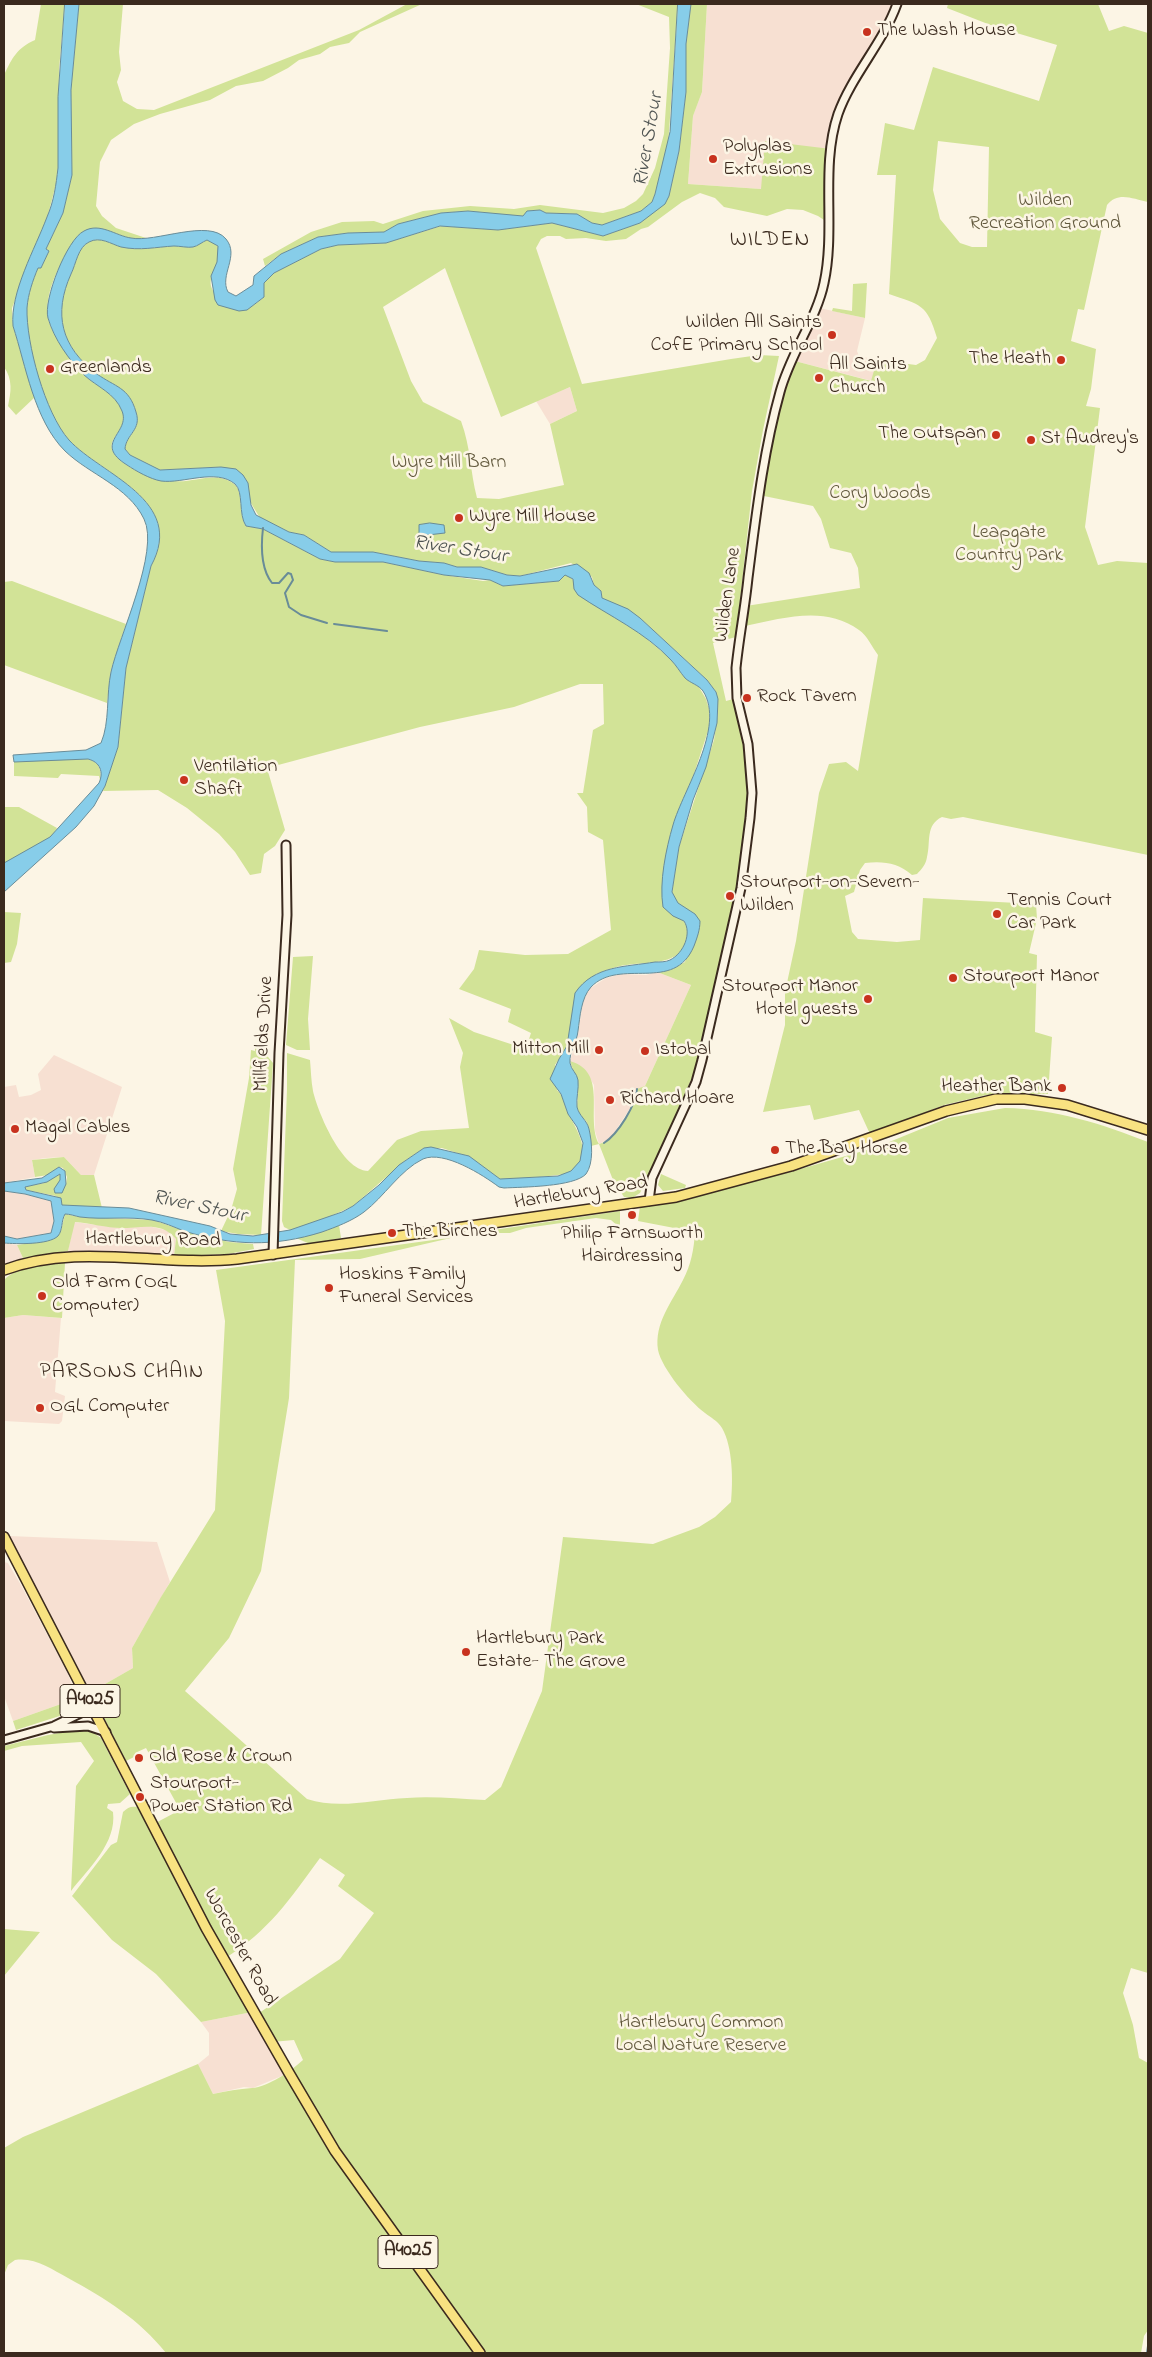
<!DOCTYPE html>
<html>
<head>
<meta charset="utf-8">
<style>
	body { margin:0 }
	#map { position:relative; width:1152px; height:2357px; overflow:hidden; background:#fcf5e5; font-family:"Indie Flower",sans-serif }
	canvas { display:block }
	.frame { position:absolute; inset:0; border:5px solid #3b2a1e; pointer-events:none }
</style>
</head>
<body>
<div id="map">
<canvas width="1152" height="2357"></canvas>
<div class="frame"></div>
</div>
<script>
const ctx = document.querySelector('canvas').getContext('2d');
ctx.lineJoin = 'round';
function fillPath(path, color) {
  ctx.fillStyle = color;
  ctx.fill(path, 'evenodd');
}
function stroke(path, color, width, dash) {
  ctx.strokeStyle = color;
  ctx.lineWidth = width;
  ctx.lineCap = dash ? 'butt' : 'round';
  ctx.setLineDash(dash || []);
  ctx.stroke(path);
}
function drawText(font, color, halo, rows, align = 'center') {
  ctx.font = font + ' "Indie Flower",sans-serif';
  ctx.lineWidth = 5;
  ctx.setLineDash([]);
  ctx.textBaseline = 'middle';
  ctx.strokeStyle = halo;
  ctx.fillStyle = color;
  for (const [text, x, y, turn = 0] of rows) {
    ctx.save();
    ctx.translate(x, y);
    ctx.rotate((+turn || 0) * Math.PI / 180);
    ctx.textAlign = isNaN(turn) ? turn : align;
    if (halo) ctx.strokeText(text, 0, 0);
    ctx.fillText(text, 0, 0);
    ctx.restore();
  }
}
fillPath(new Path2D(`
	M707,4H897L844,101L831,149L761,189L688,184L693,116L702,92Z
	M815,307L865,318L857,351L859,356L877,360L872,381L791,360Z
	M570,387L577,411L550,424L536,401Z
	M657,972L691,985L645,1086L610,1139L599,1144L595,1131L594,1085L583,1068L570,1061L578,1034L583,1001L589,989L606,978L621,974L646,975Z
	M54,1055L122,1087L94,1175H81L64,1157L46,1158L32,1160L35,1177L4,1183V1087L16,1085L19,1097L31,1095L41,1090L38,1074Z
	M4,1191L25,1194L51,1201L54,1221L51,1233L17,1239L4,1236Z
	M74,1222L121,1228L148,1226L170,1231L176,1239L174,1256L115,1252L68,1251Z
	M4,1243L17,1245L23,1258L4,1264Z
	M23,1315L61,1318L55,1392L65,1396L62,1421L59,1424L4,1421V1318Z
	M9,1536L157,1542L170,1582L132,1648L133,1668L91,1692L13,1547Z
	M4,1562L8,1563L21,1585L66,1670L78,1698L13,1721L4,1696Z
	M253,2010L289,2073L253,2088L244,2087L213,2094L198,2064L209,2055V2033L201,2022L247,2013Z`), '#f7e0d2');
fillPath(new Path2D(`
	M41,4H65L59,69L58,168L56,184L48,215L12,308L13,326L35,397L16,415L8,406C11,392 13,380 4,367V75C12,58 17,48 35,40Z
	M79,4H123L119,52L121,70L117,82L123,101L137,109L154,110L359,30L407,4H422L360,32L349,43L330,47L320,54L299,60L288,68L263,81L236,86L210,100L160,114L134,124L111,140L100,162L96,206L102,216L116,228L146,238C140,239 135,240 129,238C112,234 96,221 79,235C63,259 44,288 48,318C50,329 58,340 64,349C70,358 77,368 85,376C97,387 117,394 123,412C130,435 93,440 125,464C140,474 158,480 175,481C194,483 217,470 234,484C244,491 238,514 246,526L263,529L320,559L335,562H383L444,575L483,581L490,580L503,586L559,581L565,575H568L606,612L641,634L671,659L685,678L699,687L706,699L709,709V728L692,780L674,823L664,875L673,916L680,917L688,926C690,967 653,961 626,965C616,966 605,971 596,974L571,1025L567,1047L555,1065L557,1090C565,1097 564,1107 569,1115C580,1135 595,1160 566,1174L523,1179H500L469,1157L442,1148H424L406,1160L353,1206L320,1221L290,1230L284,1227L282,1221L287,1089V1053L310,1060C311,1070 311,1081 313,1091C318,1113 342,1170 368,1171L397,1140L421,1131L469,1128L460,1067L463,1053L449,1018L474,1032L529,1050L531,1046L527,1045L531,1033L508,1022L511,1009L459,989L474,969L479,950L525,955L568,954L611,930L603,840L588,832L587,807L577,793H583L593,730L604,724L603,684H580L514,707L420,727L267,768L285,830L275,846L264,854L261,873L250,875L235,852L219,834L187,808L158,790L103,791L118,747L126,668L151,566C186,499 101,475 69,440C45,413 25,343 27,307C28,294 33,280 38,267L41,268L49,251L46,249L63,213L72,175L71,90Z
	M636,4H678L668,146L655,194L652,202L641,211L602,225L592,223L577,214L546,213L540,210H533L523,216H512L468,211L441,213L398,224L384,232L348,233L318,237L281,254L265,266L263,259L311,232L342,222L374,221L383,224L423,211L470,206L514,209L540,205L603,213L624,208L636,201L643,194L655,168L664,134L670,48L669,17Z
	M691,4H707L702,92L693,116L688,184L761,189L765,141L831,149L830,224L818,216L803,210L787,209L767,216L724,207L715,198L700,193L682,202L648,227L641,229L626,239L606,241L586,238L566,239L560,236H547L541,239L536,248L582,384L731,359L759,355L779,356L763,430L752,491L736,637L713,643L726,701L737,698L748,744L752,793L748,848L696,1069L640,1193L632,1198L624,1197L613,1180L599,1144L591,1146L589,1128L586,1121L580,1116L577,1107L578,1086L570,1061C609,1072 585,1118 599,1144C615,1141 636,1105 637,1089L645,1086L691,985L657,972L670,970L685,962L695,914C684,909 675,904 672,892L679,847L714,740L718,712L716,692L707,680L640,618L602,598L601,591L594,585L592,577L571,563L520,576L507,575L481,567H457L444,563L419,561L373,552H331L304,535L289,532L260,518L249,500L221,467L159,470L130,455L125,449C126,434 142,430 136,412C129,388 114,387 97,374C61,347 53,314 71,274C76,264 78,247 89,242C100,236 111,244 122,247C140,251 156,247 174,246C180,246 188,248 193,247C198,246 202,242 207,240C212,242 217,243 219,249C224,273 191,281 230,305C245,314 252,307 264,297V283L274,273L321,249L338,245L386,243L441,226L498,230L552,223L603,236L640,223L669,196L679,151L686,92V44ZM445,268L501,417L570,387L577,411L550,424L564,485L499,499L477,498C470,471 471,448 461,421L423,402L411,381L383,307Z
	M948,4H1098L1109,31L1124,26L1148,33V202C1133,199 1118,191 1107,205L1084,310L1078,309L1071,341L1096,349L1091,389L1086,406L1100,408L1085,527L1098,565L1117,561L1148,563V855L963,817L951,819L942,817C925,825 931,842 927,857C926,864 922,869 917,874L912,875C898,863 884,861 865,863L860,870L854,892L845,896L852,932L858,939L897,942L920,940L923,898L1036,904L1037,919L1029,953L1037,955L1035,1032L1052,1037L1048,1094L986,1095L944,1105L870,1134L859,1110L814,1120L810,1105L763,1112L785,1025V992L796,941L819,793L829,764L846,762L858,771L878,655C872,647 867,635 859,630C825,605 783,618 745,626L746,606L860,588L858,568L851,553L830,548L821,519L813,506L759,495L791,360L871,381L877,360L916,365L925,360L937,338C927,304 921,305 889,294L896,175H877L885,123L914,130L933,67L1039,101L1057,45L993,26L947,8ZM938,141L989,147L987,247H972L960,243L940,219L933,190Z
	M867,283L865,318L832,311L833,308L852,311L853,284Z
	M12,581L126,624L111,670L107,703L4,665V582Z
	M82,758C95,759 103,766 100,780L99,776L61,774L58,778L14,776V762Z
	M4,807H19L57,828L49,843L4,882Z
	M4,912L21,913L17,944L11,962L4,963Z
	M313,956L308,1019L310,1050H297L286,1045L293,957Z
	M255,1047L260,1052H264L273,1063L261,1235L238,1234L221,1231L231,1210L237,1189L233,1169L249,1078L251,1050L255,1051Z
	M1005,1108C1056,1109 1102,1124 1148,1142V1973L1131,1968L1123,1993L1133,2025L1139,2058L1148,2063V2330L1144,2336L1141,2353H166C139,2319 106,2299 68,2278C51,2269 35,2257 15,2260L8,2265L4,2275V2148L23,2137L198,2064L213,2094C226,2091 239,2089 252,2088C268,2087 291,2071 303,2060L294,2040L272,2042L256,2015L340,1959L374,1913L338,1886L345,1875L320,1858C289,1900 270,1930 224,1959L253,2010L247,2013L201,2022L156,1974L112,1940L72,1896L111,1845L117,1842L123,1812C128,1807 131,1806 137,1807L148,1827L180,1810L146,1748L135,1753L136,1756L126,1761L91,1692L133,1668L132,1648L161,1597L215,1510L225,1321L216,1270L455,1237L360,1259L295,1260L289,1398L261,1571L229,1638L185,1691L307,1799C340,1810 374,1799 407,1798C433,1796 459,1799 485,1800L501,1787L542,1691L563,1537L653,1544L699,1527L715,1517L731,1502C733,1481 733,1447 722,1428C717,1420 711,1418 705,1413C689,1401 662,1369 658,1350C654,1323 672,1302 683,1280C691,1265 694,1249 695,1232L638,1221L640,1206L695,1196L790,1172L877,1147L948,1118Z
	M64,1157L81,1175H94L102,1208L61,1205L56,1196L26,1190L24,1187L44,1183L60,1174V1180L58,1185L66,1184L67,1177L63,1168L59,1167L48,1175L35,1177L32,1160Z
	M661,1174L686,1185L685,1188L663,1191L658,1185Z
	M620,1211V1228L611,1220L596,1218L526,1228L510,1233H474Z
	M65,1214L80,1217L153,1220L185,1231L229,1242L253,1244L254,1249L228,1254L174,1256L176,1239C162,1221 141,1228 121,1228C107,1228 89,1223 75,1222L68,1251L23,1258L17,1245L45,1241L61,1231Z
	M339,1225L341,1238L310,1244L296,1238Z
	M65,1263L62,1318L23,1315L4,1318V1280C19,1265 45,1265 65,1263Z
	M78,1698V1704L72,1712L16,1730L13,1721Z
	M77,1730L91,1731L101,1738L130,1794L120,1803L108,1804L107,1808L113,1812C117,1843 88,1869 71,1891L76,1786L94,1761L81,1742L22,1746L4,1751V1746L48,1735Z
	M4,1929L40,1932L4,1976Z`), '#d2e397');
const water = new Path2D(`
	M65,4H79L71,90L72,175L63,213L46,249L49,251L41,268H38C33,280 28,294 27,308C26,343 45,413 69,440C101,475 187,500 151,566L126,668L118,747L105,786L94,806L76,827L4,892V863L50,837L99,783C104,772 100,762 88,759L14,762L13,755L86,750L101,743C110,722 106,695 111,672C119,636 160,551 144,519C128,486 90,475 65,451C34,420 26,366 13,326C10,292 35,249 47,217C54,201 56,185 58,168V97Z
	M678,4H691L686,44V92L679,151L669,196L665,204L640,223L603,236L552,223L498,230L440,226L386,243L338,245L321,249L274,273L264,283V297L247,310L239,311L218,305L215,300L211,276L217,262L218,246L207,240C202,242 198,246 193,247C188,248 180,246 174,246C156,247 140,251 121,247C111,244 100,236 89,242C78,247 76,264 71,274C53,314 61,347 97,374C115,387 129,387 136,412C142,430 126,434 125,449L130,455L160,470L221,467L236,469L243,475L248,483L251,505L256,515L289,532L304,535L331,552H373L419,561L444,563L457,567H481L507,575L520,576L577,564L589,573L594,585L601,591L602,598L628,609L640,618L707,680L716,692L718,699L717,723L706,767L693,800L679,847L672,892L678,903L695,914L700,921C700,930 697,938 694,946C674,994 620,957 591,987C581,998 580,1017 578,1031C577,1042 569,1051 570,1063C571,1070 577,1073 578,1080C579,1089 576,1098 577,1107C579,1116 587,1120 589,1129C592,1142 594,1163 586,1174C574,1187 522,1187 504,1188L499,1187C483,1175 444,1150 423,1159C400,1170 384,1197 364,1212C352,1221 336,1227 322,1232C274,1247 233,1246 184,1231C174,1227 163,1222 152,1220C128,1216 104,1220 80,1217C75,1216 70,1214 65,1214C61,1221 63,1230 58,1236C49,1245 16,1244 4,1243V1236L17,1239L51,1233L54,1221L51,1201L25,1194L4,1191V1183L42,1178L59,1167L65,1171L66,1184L62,1193H55L54,1189L60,1180V1174L47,1182L25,1187L26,1190L61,1198L62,1205L129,1208L210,1226L230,1234L253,1236L290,1230L342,1212L353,1206L379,1185L399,1165L424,1148L431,1147L469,1156L500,1179L558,1176L571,1171L580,1161L583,1143L577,1127L568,1114L561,1094L550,1079L559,1059L567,1046L575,993C594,965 626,967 655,962C660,962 666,962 670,960C684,953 692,933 684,921L673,916L663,907C659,882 666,849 673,825C683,790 726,727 703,691C699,685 690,683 685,678C680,672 676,665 671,660C645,632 609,616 578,595L574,589L573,579L565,575L559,581L503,586L490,580L444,575L383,562H335L320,559L263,529L246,526C238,514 244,492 235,484C216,468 183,484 161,481C150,479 136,471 127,465C92,443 131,433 122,411C115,393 97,387 84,375C69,360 54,339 48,318C43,300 67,239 84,231C100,222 116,236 131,238C155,243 209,218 226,239C240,256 219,275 228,292L236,296L253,285L254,276L281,254L318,237L348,233L384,232L398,224L441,213L468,211L523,216L527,211L540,210L546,213L577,214L592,223L602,225L641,211L652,202L655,194L670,132Z
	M430,523L444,525L445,533L419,536V525Z`);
fillPath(water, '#87cde9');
stroke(water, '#698c98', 1);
stroke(new Path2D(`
	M263,528C261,545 261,569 272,583H279L288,573L291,574L293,580L285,593L289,607L301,615L327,623
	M334,624L387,631
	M604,1143C618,1134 636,1105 637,1089
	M1147,2353L1148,2346`), '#698c98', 2);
const minor = new Path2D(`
	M649,1201L652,1178L696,1082L702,1060L741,888L750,818L752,793L748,744L737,698L736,668C739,638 745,608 748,578C756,516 763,453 780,392C790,354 817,318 824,283C836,228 820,167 838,114C852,75 883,43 897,4
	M273,1255L279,1053L287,915L286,845
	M54,1728L88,1726L106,1732
	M4,1740L54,1726L93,1707`);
const major = new Path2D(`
	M4,1270C78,1242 160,1267 237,1259L676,1197L791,1166L946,1111L996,1099H1025L1067,1105L1148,1130
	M4,1537L206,1928L289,2073L335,2151L480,2353`);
stroke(minor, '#3b2a1e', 11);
stroke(major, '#3b2a1e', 12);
stroke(minor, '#fcf5e5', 7);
stroke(major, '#f8e281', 9);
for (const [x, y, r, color] of [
	[867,32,5,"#c8321e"],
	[713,159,5,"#c8321e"],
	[832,335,5,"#c8321e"],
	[1061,360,5,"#c8321e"],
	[50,369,5,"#c8321e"],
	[819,378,5,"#c8321e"],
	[996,435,5,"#c8321e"],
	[1031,440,5,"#c8321e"],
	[459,518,5,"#c8321e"],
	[747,698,5,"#c8321e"],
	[184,780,5,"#c8321e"],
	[730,896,5,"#c8321e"],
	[997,914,5,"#c8321e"],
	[953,978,5,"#c8321e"],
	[868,999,5,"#c8321e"],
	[599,1050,5,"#c8321e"],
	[645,1051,5,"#c8321e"],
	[1062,1088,5,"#c8321e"],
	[610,1100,5,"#c8321e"],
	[15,1129,5,"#c8321e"],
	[775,1150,5,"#c8321e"],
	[632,1215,5,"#c8321e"],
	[392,1233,5,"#c8321e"],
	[329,1288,5,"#c8321e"],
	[42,1296,5,"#c8321e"],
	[40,1408,5,"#c8321e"],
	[466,1652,5,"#c8321e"],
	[139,1758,5,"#c8321e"],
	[140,1797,5,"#c8321e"]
]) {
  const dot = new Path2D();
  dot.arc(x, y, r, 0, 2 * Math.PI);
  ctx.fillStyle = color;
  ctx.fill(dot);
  stroke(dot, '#fcf5e5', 2);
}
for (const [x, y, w] of [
	[90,1701,60],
	[408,2252,60]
]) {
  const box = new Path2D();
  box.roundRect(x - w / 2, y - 16.5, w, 33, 4);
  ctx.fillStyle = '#fcf5e5';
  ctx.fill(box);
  stroke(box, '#3b2a1e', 1);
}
drawText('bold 19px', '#3b2a1e', null, [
	["A4025",90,1701],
	["A4025",408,2252]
]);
drawText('20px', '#3b2a1e', '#fcf5e5', [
	["The Wash House",877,32],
	["Polyplas",723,148],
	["Extrusions",723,171],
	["Wilden All Saints",822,324,"right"],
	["CofE Primary School",822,347,"right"],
	["The Heath",1051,360,"right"],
	["All Saints",829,366],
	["Church",829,389],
	["Greenlands",60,369],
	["The Outspan",986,435,"right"],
	["St Audrey's",1041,440],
	["Wyre Mill House",469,518],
	["Rock Tavern",757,698],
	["Ventilation",194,768],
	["Shaft",194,791],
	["Stourport-on-Severn-",740,884],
	["Wilden",740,907],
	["Tennis Court",1007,902],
	["Car Park",1007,925],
	["Stourport Manor",963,978],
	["Stourport Manor",858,988,"right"],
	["Hotel guests",858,1011,"right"],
	["Mitton Mill",589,1050,"right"],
	["Istobal",655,1051],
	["Heather Bank",1052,1088,"right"],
	["Richard Hoare",620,1100],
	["Magal Cables",25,1129],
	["The Bay Horse",785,1150],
	["The Birches",402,1233],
	["Philip Farnsworth",632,1235,"center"],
	["Hairdressing",632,1258,"center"],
	["Hoskins Family",339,1276],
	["Funeral Services",339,1299],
	["Old Farm (OGL",52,1284],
	["Computer)",52,1307],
	["OGL Computer",50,1408],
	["Hartlebury Park",476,1640],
	["Estate- The Grove",476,1663],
	["Old Rose & Crown",149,1758],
	["Stourport-",150,1785],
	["Power Station Rd",150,1808]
], 'left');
drawText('20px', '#61583c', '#fcf5e5', [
	["Wilden",1045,202],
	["Recreation Ground",1045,225],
	["Wyre Mill Barn",449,464],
	["Cory Woods",880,495],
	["Leapgate",1009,534],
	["Country Park",1009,557],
	["Hartlebury Common",701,2024],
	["Local Nature Reserve",701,2047]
]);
drawText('20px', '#3b2a1e', '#fcf5e5', [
	["Wilden Lane",729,595,-82],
	["Millfields Drive",265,1034,-87],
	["Hartlebury Road",581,1194,-9],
	["Hartlebury Road",153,1241,1],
	["Worcester Road",239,1948,61]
]);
drawText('italic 21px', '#4e5351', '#fcf5e5', [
	["River Stour",650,140,-80],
	["River Stour",460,551,9],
	["River Stour",199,1208,12]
]);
ctx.letterSpacing = '1px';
drawText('21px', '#3b2a1e', '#fcf5e5', [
	["PARSONS CHAIN",122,1374]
]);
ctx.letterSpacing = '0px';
ctx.letterSpacing = '1px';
drawText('22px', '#3b2a1e', '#fcf5e5', [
	["WILDEN",770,241]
]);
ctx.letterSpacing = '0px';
</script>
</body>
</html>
